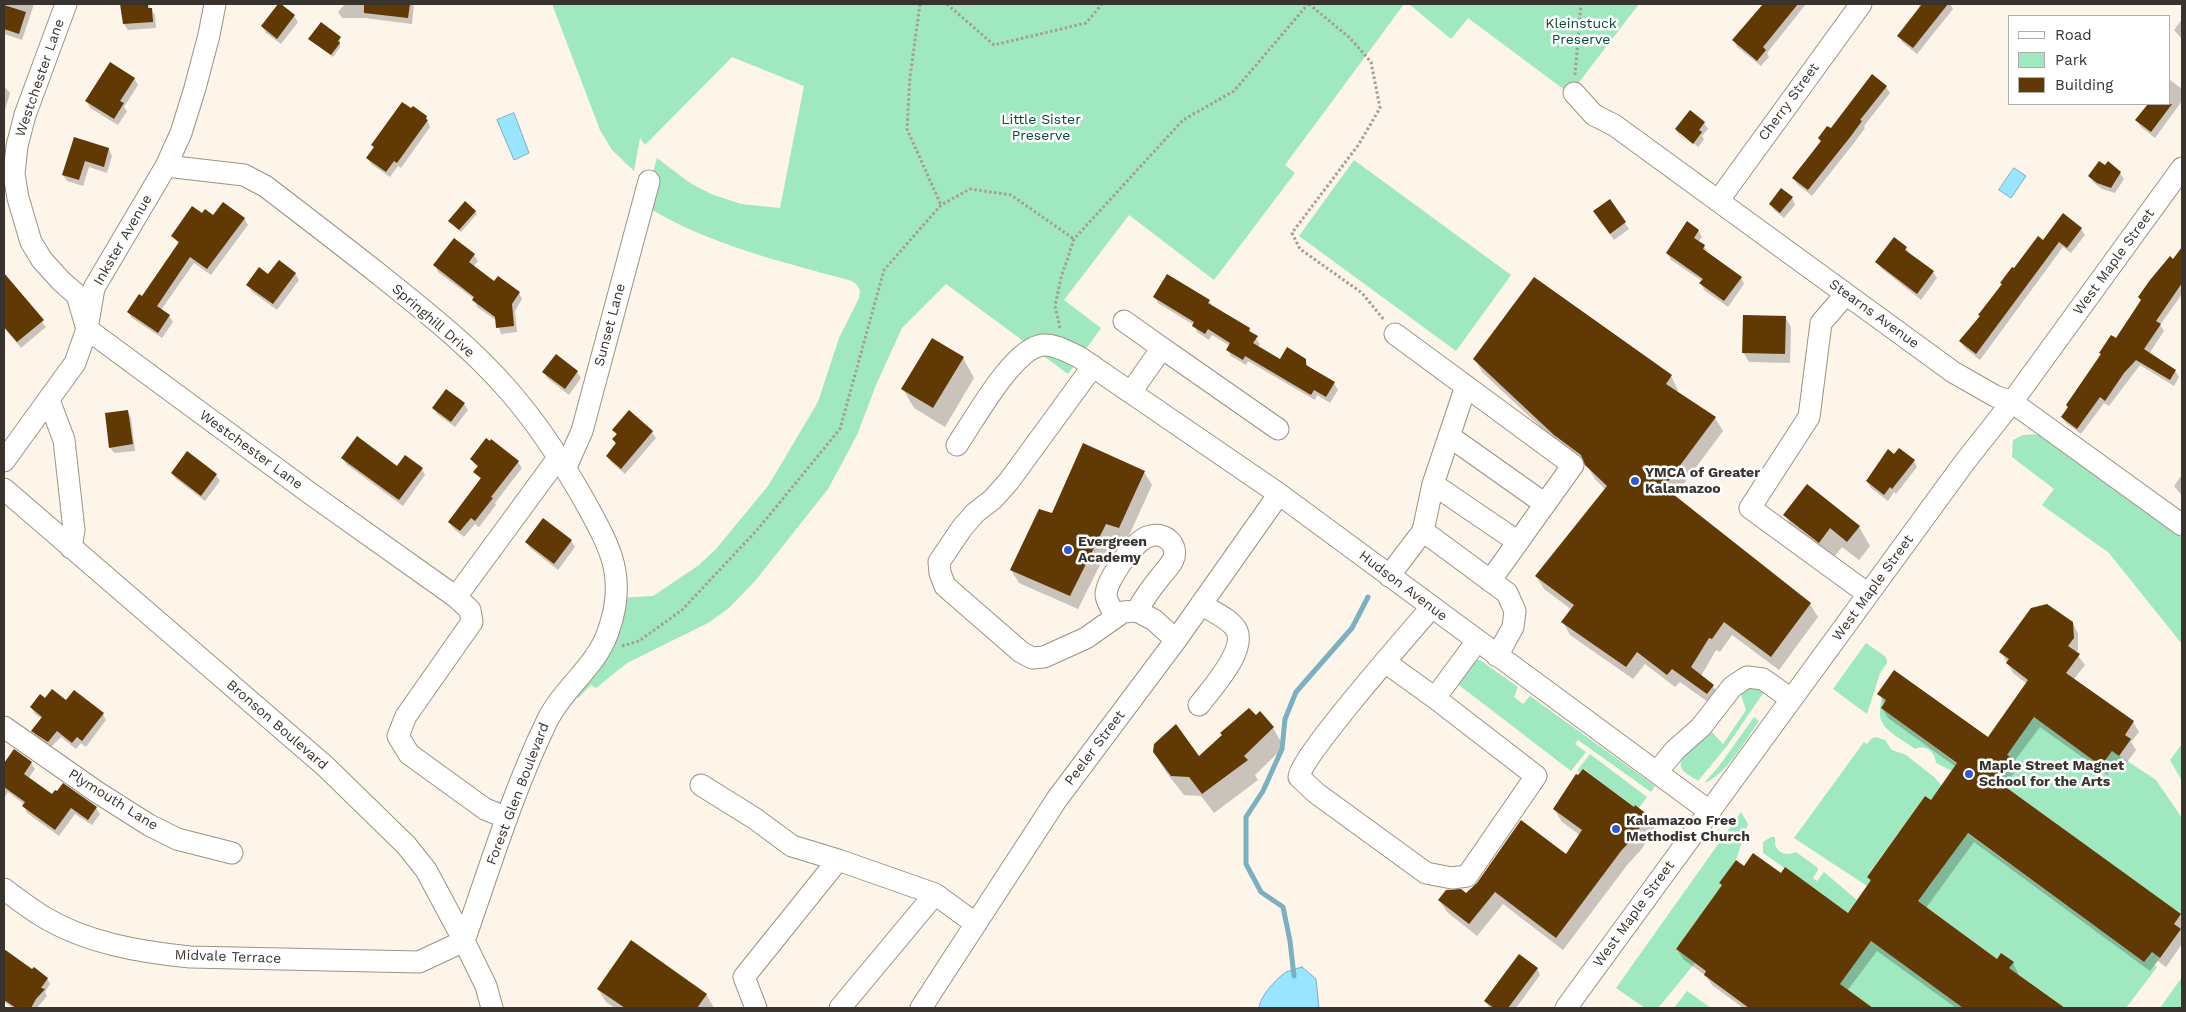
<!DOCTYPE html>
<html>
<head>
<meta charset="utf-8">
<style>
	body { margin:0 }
	#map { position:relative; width:2186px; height:1012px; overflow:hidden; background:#fdf4ea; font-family:"Work Sans",sans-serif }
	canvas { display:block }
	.frame { position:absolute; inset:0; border:5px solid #39332d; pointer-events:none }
	.legend { position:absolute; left:2008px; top:15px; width:162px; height:90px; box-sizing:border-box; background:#fff; border:1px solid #b0adab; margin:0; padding:6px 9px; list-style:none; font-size:15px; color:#39332d }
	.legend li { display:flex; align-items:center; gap:10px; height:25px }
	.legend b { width:25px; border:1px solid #b0adab }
</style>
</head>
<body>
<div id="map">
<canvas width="2186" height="1012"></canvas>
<div class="frame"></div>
<ul class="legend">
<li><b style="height:6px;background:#fff"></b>Road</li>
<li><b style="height:14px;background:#a0e8c0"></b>Park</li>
<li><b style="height:14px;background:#603905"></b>Building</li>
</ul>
</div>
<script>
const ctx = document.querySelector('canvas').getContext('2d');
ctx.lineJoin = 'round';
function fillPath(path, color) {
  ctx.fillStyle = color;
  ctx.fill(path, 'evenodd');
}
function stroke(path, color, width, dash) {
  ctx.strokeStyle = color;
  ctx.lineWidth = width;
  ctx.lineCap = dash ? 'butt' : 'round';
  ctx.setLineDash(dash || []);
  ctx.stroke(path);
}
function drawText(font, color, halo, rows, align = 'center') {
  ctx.font = font + ' "Work Sans",sans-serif';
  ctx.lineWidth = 5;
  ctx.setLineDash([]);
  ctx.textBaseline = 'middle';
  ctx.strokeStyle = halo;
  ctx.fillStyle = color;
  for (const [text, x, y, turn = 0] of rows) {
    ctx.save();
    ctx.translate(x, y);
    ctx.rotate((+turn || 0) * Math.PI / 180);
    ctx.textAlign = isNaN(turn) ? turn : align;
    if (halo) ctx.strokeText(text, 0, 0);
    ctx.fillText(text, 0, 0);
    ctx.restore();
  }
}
fillPath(new Path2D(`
	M552,4H1404L1285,165L1295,173L1214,280L1129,215L1064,300L1101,328L1068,374L946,284L902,328L876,385L857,435L828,489L755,581L729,608L708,623L627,663L596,688L591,685L578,698L569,692L617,598L653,596L699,565L716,549L768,486L818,402L839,338L859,298C861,289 859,286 852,281C780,261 708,245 644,205L657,158L690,183L711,194L741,204L780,208L804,86L732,57L645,145L640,138L634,171L612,150L600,130Z
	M1409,4H1639L1570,94L1468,18L1451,39Z
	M1354,160L1511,275L1456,351L1299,236Z
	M2038,434L2058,445L2182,537V644L2109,553L2042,505L2054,489L2012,457L2013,440L2023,435Z
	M1866,643L1886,657L1887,663L1880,673L1867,714L1833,689Z
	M1474,660H1480L1518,687L1514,697L1523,704L1530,696L1655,786L1651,792L1578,740L1575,744L1586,752L1571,771L1455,682Z
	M1751,686L1764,692L1727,746L1698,781C1693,777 1685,774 1682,769C1675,756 1699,740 1708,733L1712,732L1723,744L1746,710L1740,692Z
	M1882,698L1886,700L1881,708L1957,764L1952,771L1936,763C1935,752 1926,744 1915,749C1893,732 1873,729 1882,698Z
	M1754,717L1759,721C1746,739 1725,777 1704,783L1719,766Z
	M2034,717L2101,766L2112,751L2156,780L2182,818V916L1992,777L2002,763L2006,766L2012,759L2007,755Z
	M1876,737L1885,740L1892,750L1906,755L1934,777L1942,786L1931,800L1925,796L1867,876L1871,880L1867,886L1794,838L1864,742L1867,744L1871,739Z
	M2182,744V781L2170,760Z
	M1590,754L1647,797L1639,808L1634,807L1584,769L1580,773L1577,771Z
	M1741,812L1748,824L1736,860L1719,883L1722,885L1676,949L1695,963L1658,1008H1645L1616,988Z
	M1960,828L2144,962L2152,952L2160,958L2154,965L2157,967L2126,1008H2065L2009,968L2013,962L2001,953L1997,959L1910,895L1928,888L1956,849Z
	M1771,837H1775V845C1779,854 1787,856 1796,852L1817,867L1818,870L1813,878L1817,881L1824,872L1857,900L1848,913L1763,853V842Z
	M1871,941L1963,1008H1873L1840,984Z
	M2182,977V1008H2160Z
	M1687,991L1711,1008H1674Z`), '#a0e8c0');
const water = new Path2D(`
	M514,113L529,153L514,160L497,120Z
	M2014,168L2026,176L2011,198L1999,190Z
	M1302,967L1316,979L1319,1008H1259C1260,996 1276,979 1286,972C1291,970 1297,969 1302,967Z`);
fillPath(water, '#99e4fe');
stroke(water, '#7cafbf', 1);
fillPath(new Path2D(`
	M6,4H34L22,40L4,34V12Z
	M122,4H149L150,9L155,15L156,28L128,30L124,24Z
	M345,4H414L412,24L365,18H342L338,12Z
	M1765,4H1806L1767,53L1769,57L1761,66L1737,47L1734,40Z
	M1920,4H1950L1953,9L1917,54L1902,42L1899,36L1918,11Z
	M294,16L298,22L281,44L266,33L262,26Z
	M2182,19V39L2174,30Z
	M340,38V47L333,57L310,39Z
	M134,78L138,85L124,107L127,111L118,125L90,108L87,101Z
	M2170,80L2182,89V101L2155,138L2141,127L2137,121L2150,104H2170Z
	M4,86L10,93L4,114Z
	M1886,87L1890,93L1864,126L1865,128L1854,143L1812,196L1797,184L1794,178L1821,142L1819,138Z
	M426,117L430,127L401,168L398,166L390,177L371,164L368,158Z
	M1704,123L1708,129L1702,136L1704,139L1697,149L1680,136L1676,129ZM1680,132L1698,147L1697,149L1680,135Z
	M75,139L109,149L112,156L107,173L89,167L83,186L67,181L63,175Z
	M2120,173L2124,179L2115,193L2102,189L2093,182L2089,176Z
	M1792,198L1795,205L1784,218L1774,210L1771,204Z
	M1609,201L1629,229L1614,240L1598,218Z
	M475,211L477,214L461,232L450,221Z
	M202,215L244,218L248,225L211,275L194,263L161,310L169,316L173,322L162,338L132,318L128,312L142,297L179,244L172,236Z
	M2081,229L2085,235L2071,253L2063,247L1980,360L1965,348L1961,342L2002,285L2001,283L2043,241Z
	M1698,230L1702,237L1698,242L1704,246L1708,253L1741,277L1744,284L1728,307L1704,290L1701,283L1702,281L1671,260L1667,253Z
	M2182,247V294L2160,325L2164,331L2149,354L2175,371L2179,377L2174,386L2140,365L2109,406L2104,403L2081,434L2066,423L2062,417L2111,337L2116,340Z
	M1906,248L1910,254L1933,272L1937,278L1921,300L1881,268L1877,262Z
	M474,255L478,261L473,267L495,282L519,293L522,299L515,311L517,332L501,334L497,321L477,307L474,299L438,272L435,265Z
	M295,273L299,280L277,310L251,291L248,285L268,276Z
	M4,275L46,327L21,348L4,328Z
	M1155,297L1209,301L1212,306L1249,329L1260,344L1258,347L1280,361L1305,359L1309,369L1334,383L1338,390L1330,403L1317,395L1315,400L1248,361L1246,365L1231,356L1228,350L1230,346L1212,335L1209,340L1197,332L1194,325L1158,303Z
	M1785,317L1791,327L1790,363L1749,362L1743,352Z
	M963,358L974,378L945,427L914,408L903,389Z
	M1475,359L1671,376L1678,390L1677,392L1715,418L1723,431L1674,497L1810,604L1818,617L1779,670L1732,635L1720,652L1716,650L1701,676L1713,686L1721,699L1715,707L1680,682L1675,687L1645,664L1633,679L1570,635L1563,622L1572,610L1544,589L1536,576L1606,490L1595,479L1588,467L1563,448L1482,372Z
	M544,372H577L581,378L569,395L547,378Z
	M464,404L468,410L455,427L437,414L434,408Z
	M128,412L131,418L135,451L114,453L110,447Z
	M614,430L652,432L656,438L625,474L611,462L607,456L616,445L613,439L617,436Z
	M1894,456L1914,461L1917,467L1896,494L1894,492L1888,501L1871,488L1868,482Z
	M343,458L397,468L422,469L425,475L403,506L346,464Z
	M471,459L518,462L522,468L495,503L496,505L479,527L475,524L464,537L453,528L449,522L481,480L475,472L478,468Z
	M1144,472L1152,485L1127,540L1114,537L1078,609L1019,583L1011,570L1053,514Z
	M172,473L216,475L220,481L205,501L176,479Z
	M2181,476L2182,477V496L2174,486Z
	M1785,515L1859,527L1870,546L1859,560L1842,547L1831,561L1796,534Z
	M571,541L575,547L558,570L530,548L526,542Z
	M2072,622L2078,633V649L2076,653L2085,665L2074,679L2133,722L2139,732L2131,742L2136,750L2125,765L2118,760L2107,775L2040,727L2013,763L2017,769L2004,787L2180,915L2182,920V944L2166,967L2158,961L2150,971L1974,842L1926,908L1997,960L2013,963L2018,973L2017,975L2063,1008H1956L1877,951L1847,991L1871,1008H1743L1712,985L1706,976L1683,959L1677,949L1723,886L1721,883L1744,867L1781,874L1848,914L1871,882L1868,877L1931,802L1956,767L1888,718L1882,708L1885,704L1879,694L1988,739L2027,684L2013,673L2001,652Z
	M45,700L66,702L103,714L106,720L86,747L81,743L76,749L61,737L51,747L36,737L33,731L42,719L35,714L31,707Z
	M1256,717L1273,728L1284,747L1255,775L1258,780L1214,813L1201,796L1184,795L1166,772L1154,752L1199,758Z
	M14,751L31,763L35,769L28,779L52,796L58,793L96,808L100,814L92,825L75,814L59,836L27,813L24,806L25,805L8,792L4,798V765Z
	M1635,807L1647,816L1655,829L1640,851L1628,864L1563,950L1503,904L1477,936L1447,912L1439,900L1466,895L1566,856L1580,835L1562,822L1554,809H1634Z
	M4,950L32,971L47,978L50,984L45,992L47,996L37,1008H13L4,1002Z
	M1537,968L1540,975L1516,1008L1489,1007L1485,1001Z
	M598,989L706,994L714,1008H615L606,1002Z`), '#0003');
stroke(new Path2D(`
	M1294,976L1290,941L1283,907L1261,892L1246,864V817L1263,791L1282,749L1285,719L1296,692L1352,628L1368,597`), '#7cafbf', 5);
fillPath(new Path2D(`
	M120,4H148V8H152L153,22L123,24Z
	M278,4H281L295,15L277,39L261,26Z
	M364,4H410L408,18L364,13Z
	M1763,4H1798L1763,47L1766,50L1757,61L1732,40Z
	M1922,4H1948L1913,48L1897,36Z
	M4,5L26,12L19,34L4,29Z
	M321,22L341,37L338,41L340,43L331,55L308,39Z
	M110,62L135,78L120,101L124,103L114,119L85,101Z
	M1872,74L1887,86L1860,120L1862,121L1851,136L1808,190L1792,178L1821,141L1818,138L1827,126L1831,128Z
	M402,102L411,108L413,106L427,116L426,119L428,120L397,163L394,161L386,172L366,158L374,147L371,145Z
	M2148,104H2172L2151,132L2135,120Z
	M1690,110L1705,122L1699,130L1702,132L1693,144L1675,129Z
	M74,137L109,148L104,167L85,161L79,180L62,175Z
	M2099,161L2105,165L2108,161L2121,172L2111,188L2097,183L2088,176Z
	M1781,188L1793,197L1780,213L1769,204Z
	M1610,199L1626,222L1610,234L1593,211Z
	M465,201L476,211L459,230L448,221Z
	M223,202L245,218L207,269L190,257L157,306L170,315L158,333L127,312L139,294L142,296L179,242L171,236L192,206L202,213L205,209L213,215Z
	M2063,213L2082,228L2067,248L2059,242L1976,354L1959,341L1980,316L1978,315L2002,284L2000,283L2012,267L2014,268L2038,236L2043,240Z
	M1687,221L1699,230L1694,238L1705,245L1703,249L1742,277L1724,301L1699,283L1703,279L1666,253Z
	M1894,237L1907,247L1905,250L1934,271L1917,294L1875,262Z
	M454,238L475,254L469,262L494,281L498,276L520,292L512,304L514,326L496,328L495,317L472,300L474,297L433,265Z
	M2182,247V283L2156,321L2161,324L2144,349L2176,370L2170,380L2136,360L2124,373L2105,401L2100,397L2077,429L2061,417L2068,407L2066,405L2101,354L2099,353L2111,335L2116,338L2141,300L2138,297L2150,280L2170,256L2173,259Z
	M279,260L296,273L273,304L246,285L259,267L268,274Z
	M4,273L44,320L17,342L4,327Z
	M1167,274L1210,300L1208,303L1250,328L1249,331L1258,336L1253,343L1280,359L1287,347L1306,359V365L1335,382L1326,397L1314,390L1311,395L1245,356L1243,360L1226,350L1230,343L1208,329L1205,334L1192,326L1194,322L1153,297Z
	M1534,277L1672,375L1666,384L1716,417L1664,487L1811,603L1771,657L1724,622L1712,639L1709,638L1691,667L1714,685L1707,694L1672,669L1667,675L1637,652L1626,667L1561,622L1574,605L1535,576L1607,486L1585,465L1581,455L1554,435L1473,359Z
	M1743,315L1786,316L1785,354L1742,353Z
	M932,338L964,357L933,408L901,389Z
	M556,354L578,371L565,389L542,372Z
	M446,389L465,403L451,422L432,408Z
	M128,410L133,444L109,448L105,413Z
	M629,410L653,431L621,469L606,456L616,443L612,439L617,434L612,430Z
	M357,436L397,466L405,455L423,468L399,500L341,458Z
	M486,438L490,441L491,439L519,461L491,497L493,498L475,521L471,518L460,531L448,522L481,478L473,472L478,466L470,459Z
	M1083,443L1145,471L1119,528L1106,524L1070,596L1010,570L1039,509L1052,513Z
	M1899,448L1915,460L1892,489L1890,487L1884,495L1866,481L1888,449L1894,454Z
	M187,451L217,474L201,496L171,473Z
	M1807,484L1860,526L1847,542L1830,528L1819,543L1783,515Z
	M543,518L572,540L554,564L525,542Z
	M2047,604L2073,622L2074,638L2068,646L2080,654L2066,673L2134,721L2125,735L2131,739L2119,756L2112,751L2101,766L2034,717L2007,755L2012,758L1996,780L2181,914L2174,924L2181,929L2160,958L2152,952L2144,962L1968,833L1918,901L1997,959L2001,953L2014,962L2009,968L2065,1008H1963L1871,941L1840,984L1873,1008H1749L1704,975L1706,971L1676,949L1722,885L1719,883L1736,860L1744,866L1753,853L1781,873L1785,867L1848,913L1871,880L1867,877L1925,796L1931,800L1957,763L1881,708L1886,700L1877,694L1894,670L1988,737L2028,680L2006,663L2009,659L1999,652L2031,608Z
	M52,689L66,700L74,690L104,713L82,741L77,737L72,743L57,731L48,742L31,731L42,717L30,707L40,694L45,698Z
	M1249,708L1256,715L1260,711L1274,727L1244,756L1248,760L1202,794L1189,777L1171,776L1153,752L1154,744L1176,724L1199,756L1222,735L1220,733Z
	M14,749L32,762L24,774L52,794L55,790L57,791L63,783L97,807L88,820L71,808L55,830L22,806L25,802L4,787V763Z
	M1583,769L1634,807L1635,805L1648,815L1633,838L1621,851L1556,938L1495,892L1469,924L1438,900L1446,890L1461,889L1466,893L1477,883L1521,820L1566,854L1582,830L1553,809L1576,774L1578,775Z
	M631,940L707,994L697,1008H625L597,989Z
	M4,949L32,969L34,967L48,978L41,988L45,989L36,999L31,1008H16L4,1000Z
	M1519,954L1538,968L1508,1008H1494L1484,1001Z`), '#603905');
const minor = new Path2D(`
	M66,4L25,115L17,146L14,174L18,198L31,242L42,260L61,281L77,295L87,329L311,494L456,597L470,610L472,622L406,716L398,736L409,754L485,809L507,818
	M1574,93L1594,115L1614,125L1953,372L1995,396L2012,402L2182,525
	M1718,201L1861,4
	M1846,294L1821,323L1809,417L1750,508L1868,594
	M1124,321L1162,348
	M1395,334L1573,465L1490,581
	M1093,366L1009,481L993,499L975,513L962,528L939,562L940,573L945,586L1021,652L1032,658L1044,657L1086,638L1123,612L1137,611L1154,620L1176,640
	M1131,392L1162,348L1278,429
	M49,400L64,440L74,530L71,548
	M1449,436L1545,504
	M957,445C975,419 1013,348 1043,345C1056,344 1068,352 1079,357L1279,494L1709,811
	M4,461L75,363L87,329L94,288L166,166L181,133L195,88L209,35L215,4
	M566,467L582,431L649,181
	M1433,484L1518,542
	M4,489L325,766L406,845L426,870L464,941L486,986L492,1008
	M1423,531L1433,484L1466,386
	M1389,576L1423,531L1507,593L1515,611L1513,627L1497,656
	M456,597L558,458
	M1431,608C1412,630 1298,760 1299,777L1316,793L1426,873L1452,878L1467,876L1536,776L1435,698L1477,641
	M1116,616C1112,610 1107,603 1106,595C1106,580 1133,543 1147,537C1163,530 1180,544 1173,560C1170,566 1165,571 1161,576C1152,587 1144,598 1137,611
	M1385,662L1435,698
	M1199,705C1211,689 1248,650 1236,629C1229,618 1211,611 1201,604
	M4,727L97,792L149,825L177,839L232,853
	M1657,772L1675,750L1701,727L1732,687L1747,677L1763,679L1791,699
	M701,785L754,818L792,846L838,860
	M4,889C16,898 29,908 42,916C86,943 140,952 190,957L419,962L464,941C490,867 513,791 547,721C563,688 596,667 608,632C628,577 610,547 584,500C563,463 537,423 509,391C471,347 425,311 380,275C342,245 303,215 265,186L244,175L166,166
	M756,1008L744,977L838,860L935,894L976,924
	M840,1008L935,894
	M921,1008L1057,799L1176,640L1279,494
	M1566,1008L1964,463L2012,402L2182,168`);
stroke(minor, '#9f9183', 23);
stroke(new Path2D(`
	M920,4L910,77L907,129L941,205
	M947,4L994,45L1086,23L1102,4
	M1309,4L1350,38L1371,62L1380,108L1359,144L1292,233L1300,249L1362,293L1384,320
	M1575,75L1581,4
	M1060,328L1055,306L1061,278L1074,239L1183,120L1234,91L1308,4
	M622,646L639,641L682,610L758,529L840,429L884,270L941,205L970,189L1011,195L1074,239`), '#a59e95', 3, [2.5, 2.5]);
stroke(minor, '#fff', 21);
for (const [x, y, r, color] of [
	[1635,481,5,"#3159c9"],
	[1068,550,5,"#3159c9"],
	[1969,774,5,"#3159c9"],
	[1616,829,5,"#3159c9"]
]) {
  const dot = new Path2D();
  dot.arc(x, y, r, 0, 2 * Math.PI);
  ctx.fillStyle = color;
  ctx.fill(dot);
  stroke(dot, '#fff', 2);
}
drawText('14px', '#074a2e', '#fff', [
	["Kleinstuck",1581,24],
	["Preserve",1581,40],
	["Little Sister",1041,120],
	["Preserve",1041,136]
]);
drawText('14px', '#39332d', '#fff', [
	["Westchester Lane",40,78,-71],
	["Cherry Street",1789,102,-54],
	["Inkster Avenue",123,240,-60],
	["West Maple Street",2114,262,-54],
	["Stearns Avenue",1874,314,36],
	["Springhill Drive",433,321,41],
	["Sunset Lane",610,325,-75],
	["Westchester Lane",251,450,36],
	["Hudson Avenue",1403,586,37],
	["West Maple Street",1873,588,-54],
	["Bronson Boulevard",277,725,41],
	["Peeler Street",1095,748,-53],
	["Forest Glen Boulevard",518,794,-69],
	["Plymouth Lane",113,800,32],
	["West Maple Street",1634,914,-54],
	["Midvale Terrace",228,957,2]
]);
drawText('bold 14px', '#39332d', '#fff', [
	["YMCA of Greater",1645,473],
	["Kalamazoo",1645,489],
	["Evergreen",1078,542],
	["Academy",1078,558],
	["Maple Street Magnet",1979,766],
	["School for the Arts",1979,782],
	["Kalamazoo Free",1626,821],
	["Methodist Church",1626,837]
], 'left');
</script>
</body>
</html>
